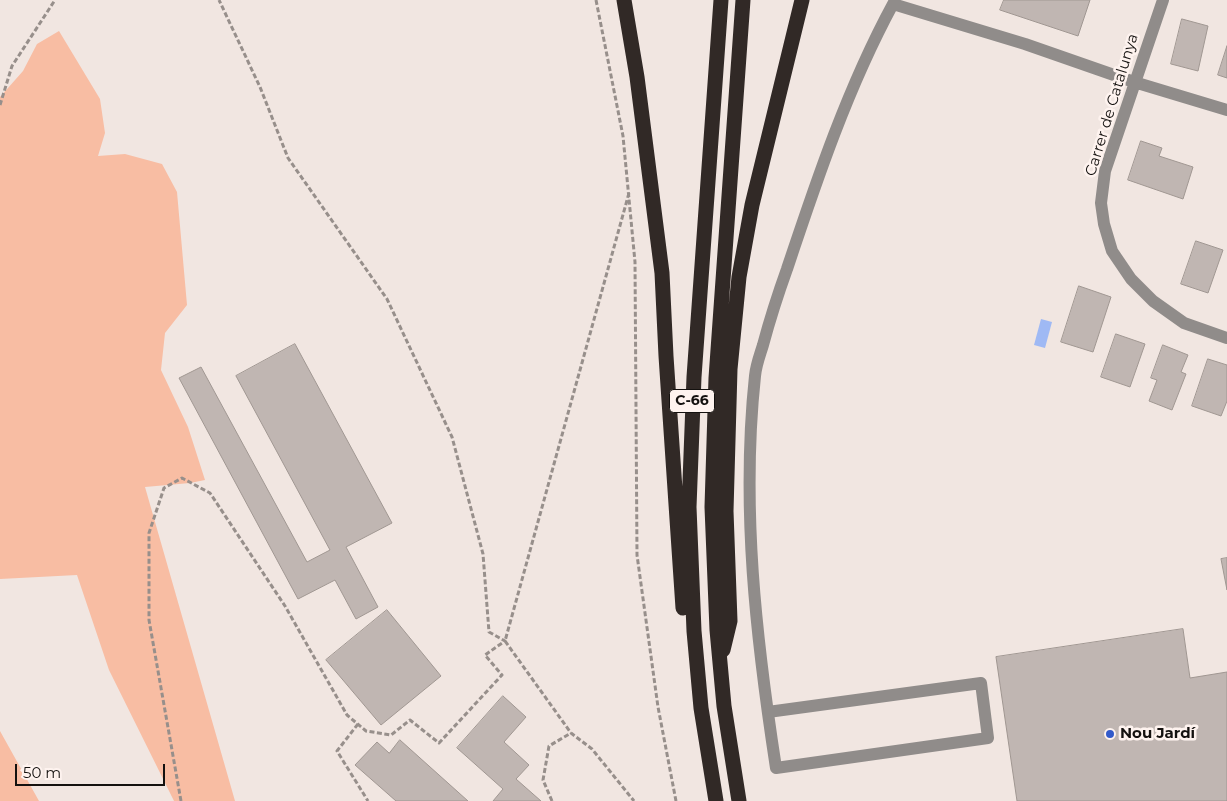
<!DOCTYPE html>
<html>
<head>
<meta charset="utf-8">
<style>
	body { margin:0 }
	#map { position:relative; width:1227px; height:801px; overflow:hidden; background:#f1e6e1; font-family:Montserrat,sans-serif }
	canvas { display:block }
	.scale { position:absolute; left:15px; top:764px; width:150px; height:22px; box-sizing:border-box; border:2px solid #14110f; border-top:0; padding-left:6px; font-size:15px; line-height:18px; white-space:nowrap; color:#14110f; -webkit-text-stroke:4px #fef3ef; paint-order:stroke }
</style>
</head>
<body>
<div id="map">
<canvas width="1227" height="801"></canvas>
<div class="scale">50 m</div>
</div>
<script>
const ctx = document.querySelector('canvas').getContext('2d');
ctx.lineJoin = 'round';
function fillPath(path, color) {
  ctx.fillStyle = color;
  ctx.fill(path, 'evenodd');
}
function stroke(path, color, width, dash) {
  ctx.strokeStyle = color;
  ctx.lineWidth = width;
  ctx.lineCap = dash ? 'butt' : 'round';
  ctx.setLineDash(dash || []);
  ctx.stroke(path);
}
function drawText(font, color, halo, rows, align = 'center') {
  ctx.font = font + ' Montserrat,sans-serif';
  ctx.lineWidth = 5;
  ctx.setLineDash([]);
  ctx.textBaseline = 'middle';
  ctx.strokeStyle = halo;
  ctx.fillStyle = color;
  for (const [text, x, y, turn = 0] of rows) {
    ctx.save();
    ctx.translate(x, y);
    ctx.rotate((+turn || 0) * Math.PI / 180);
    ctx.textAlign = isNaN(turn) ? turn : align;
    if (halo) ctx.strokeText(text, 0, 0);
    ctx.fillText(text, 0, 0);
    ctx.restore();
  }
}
fillPath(new Path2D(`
	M59,31L100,99L105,133L98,156L125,154L162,164L177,192L187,305L165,333L161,370L188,427L205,480L190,483L145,487L235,801H174L109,670L77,575L0,579V97L23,71L37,44Z
	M0,731L39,801H0Z`), '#f8bda3');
fillPath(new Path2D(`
	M1041,319L1052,322L1045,348L1034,345Z`), '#9fb9f4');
const building = new Path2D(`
	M1004,0H1090L1078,36L1000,10Z
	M1182,19L1208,26L1198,71L1171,64Z
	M1227,46V78L1218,75Z
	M1141,141L1162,148L1159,156L1193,167L1183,199L1128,180Z
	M1196,241L1223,250L1208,293L1181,284Z
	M1079,286L1111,297L1093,352L1061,342Z
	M1116,334L1145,344L1130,387L1101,377Z
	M295,344L392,523L346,547L378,607L356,619L335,580L298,599L179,378L201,367L307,562L330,550L236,376Z
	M1163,345L1188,355L1181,372L1186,374L1172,410L1149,401L1157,380L1151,378Z
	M1208,359L1227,365V401L1221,416L1192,406Z
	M1227,558V590L1221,559Z
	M387,610L441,676L381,725L326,660Z
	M1183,629L1190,678L1227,672V801H1017L996,657Z
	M503,696L526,717L504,742L529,765L516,779L541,801H493L503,789L457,748Z
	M400,740L468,801H396L355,765L377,742L389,753Z`);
fillPath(building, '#c0b6b2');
stroke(building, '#a09792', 1);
stroke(new Path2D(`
	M596,0L623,136L635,262L637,555L658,707L676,801
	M0,105L12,66L55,0
	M629,193L505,641L571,733L592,749L634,801
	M358,724L337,751L368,801
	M181,801L149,620V533L164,488L182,478L210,493L285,606L347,715L366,731L391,735L410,720L439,743L502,675L485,655L505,641L489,632L483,554L452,437L387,299L288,158L260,87L219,0
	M552,801L543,780L549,746L571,733`), '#978f8b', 3, [5, 2.5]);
stroke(new Path2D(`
	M1163,0L1105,171L1101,203L1104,224L1112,251L1131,279L1153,301L1184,323L1227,338
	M768,712L981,683L988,738L776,768C756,638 741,507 755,376C756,365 760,355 763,345C770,319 778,294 787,269C817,179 848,87 893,4L1025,44L1134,82L1227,110`), '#908c8a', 12);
stroke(new Path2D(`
	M624,0L637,77L662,273L666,356L683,608
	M723,650L730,621L726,511L730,369L739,277L752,205L802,0
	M716,801L701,708L694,631L689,507L694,377L721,0
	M739,801L724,706L717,630L712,507L716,378L743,0`), '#312926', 15);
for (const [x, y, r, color] of [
	[1110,734,5,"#335aca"]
]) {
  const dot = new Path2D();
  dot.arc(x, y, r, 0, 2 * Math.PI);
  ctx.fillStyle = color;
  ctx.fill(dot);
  stroke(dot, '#fef3ef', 2);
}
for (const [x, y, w] of [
	[692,401,45]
]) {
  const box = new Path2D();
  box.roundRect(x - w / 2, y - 11.5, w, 23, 4);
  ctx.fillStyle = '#fef3ef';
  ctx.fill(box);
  stroke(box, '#14110f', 1);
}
drawText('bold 14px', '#14110f', null, [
	["C-66",692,401]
]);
drawText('15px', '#14110f', '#fef3ef', [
	["Carrer de Catalunya",1112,105,-73]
]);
drawText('bold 15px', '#14110f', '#fef3ef', [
	["Nou Jardí",1120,734]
], 'left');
</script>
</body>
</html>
